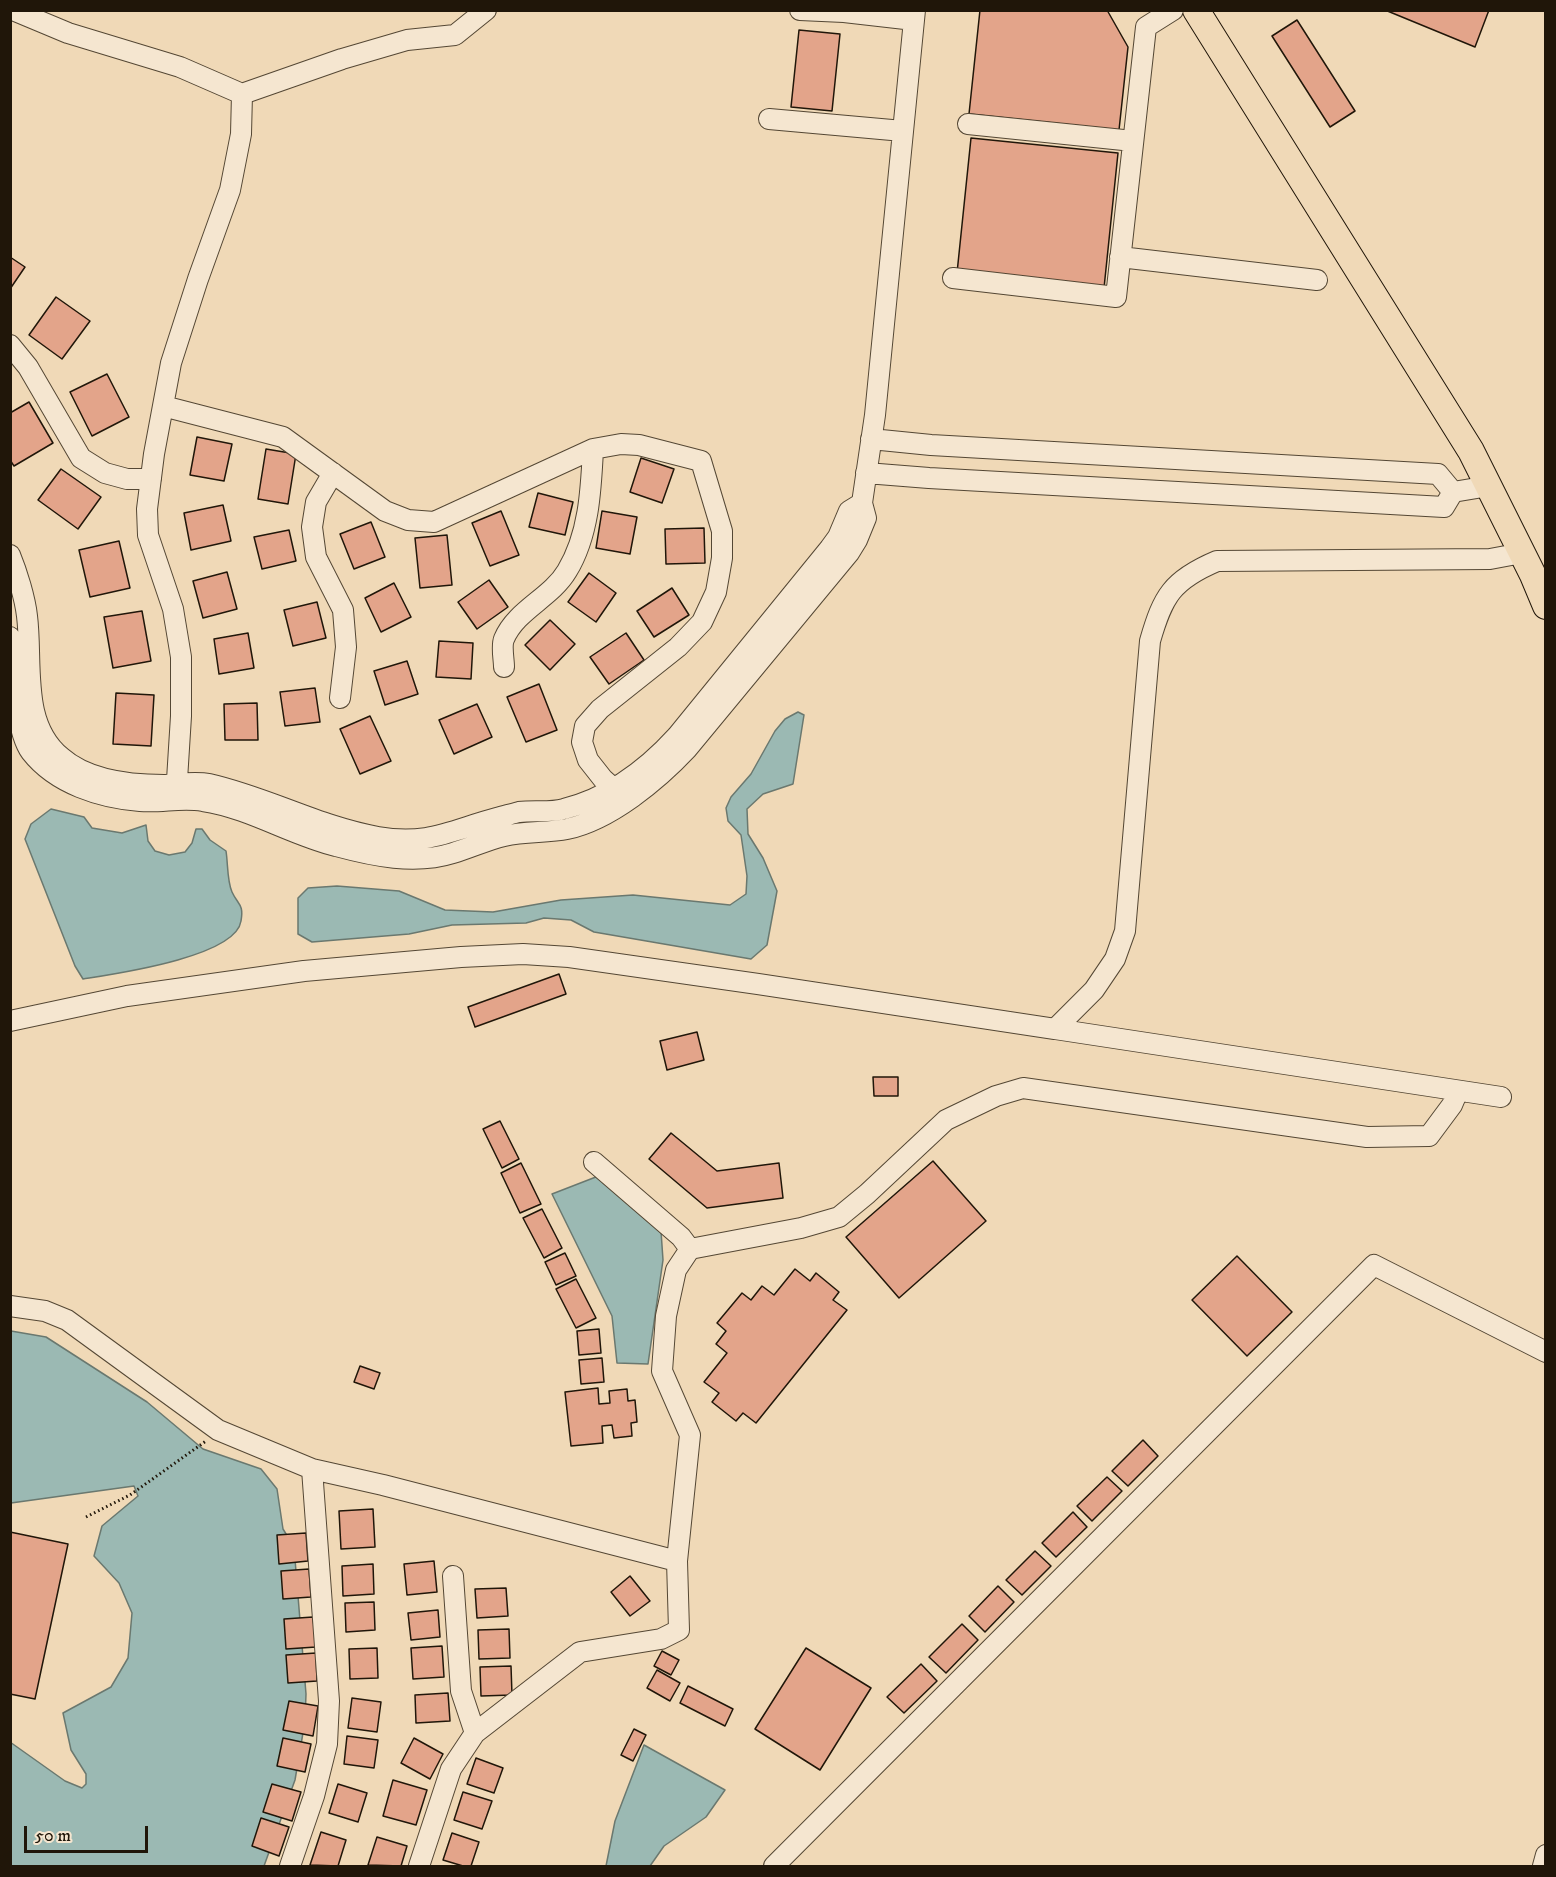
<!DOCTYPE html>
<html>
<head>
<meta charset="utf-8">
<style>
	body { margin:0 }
	#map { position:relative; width:1556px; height:1877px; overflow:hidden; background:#f0d9b7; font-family:"IM FELL DW Pica",serif }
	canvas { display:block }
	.frame { position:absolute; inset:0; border:12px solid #201609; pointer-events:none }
	.scale { position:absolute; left:24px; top:1826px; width:124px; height:27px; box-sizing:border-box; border:3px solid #201609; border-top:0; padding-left:8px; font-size:18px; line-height:21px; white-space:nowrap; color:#201609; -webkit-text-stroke:4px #f5e6d0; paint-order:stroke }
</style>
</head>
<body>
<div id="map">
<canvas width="1556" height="1877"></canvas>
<div class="frame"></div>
<div class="scale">50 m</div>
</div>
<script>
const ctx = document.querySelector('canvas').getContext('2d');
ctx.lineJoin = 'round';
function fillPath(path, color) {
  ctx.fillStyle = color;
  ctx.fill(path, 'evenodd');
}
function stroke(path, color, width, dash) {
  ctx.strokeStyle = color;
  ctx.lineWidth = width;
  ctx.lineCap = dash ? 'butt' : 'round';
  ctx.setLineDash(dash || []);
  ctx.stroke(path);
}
const water = new Path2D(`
	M798,712L804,715L793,784L763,794L747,809L748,834L763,858L777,891L767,945L751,959L594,932L571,920L544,918L526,923L452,925L409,934L312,942L298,934V898L308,888L337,886L399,891L445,910L493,912L561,900L633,895L730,905L746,894L747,876L741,835L728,821L726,808L731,797L751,774L775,731L785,719Z
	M51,809L84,817L92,828L122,833L146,825L148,841L155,851L169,855L185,852L192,843L196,829H202L210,840L226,851C228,863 227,881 232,892C238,905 244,904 241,921C236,957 114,974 83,979L75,966L25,839L31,824Z
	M601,1175L661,1231L663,1260L648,1364L617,1363L612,1316L552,1194Z
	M11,1331L46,1337L147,1402L203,1449L261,1469L277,1489L283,1529L294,1547L306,1694L305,1721L295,1780L264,1866H11L10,1742L65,1781L82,1788L86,1784V1774L71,1750L63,1713L111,1687L128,1658L132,1613L119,1583L94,1556L102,1526L138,1496L134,1486L11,1503Z
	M644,1745L725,1790L706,1817L664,1846L650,1866H606L615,1821Z`);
fillPath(water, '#9bb9b3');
stroke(water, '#6a786f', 1.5);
const building = new Path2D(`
	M980,10H1107L1128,47L1119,130L969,114Z
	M1385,10H1489L1475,47Z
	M1297,20L1355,111L1330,127L1272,36Z
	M799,30L840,34L832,111L791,107Z
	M971,138L1118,153L1104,288L957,273Z
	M10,257L25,267L10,289Z
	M56,297L90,321L62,359L29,335Z
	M107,374L129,417L92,436L70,392Z
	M29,402L53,443L14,466L10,460V413Z
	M197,437L232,444L224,481L190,475Z
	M266,449L296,454L288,504L258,499Z
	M641,458L674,469L662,503L630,492Z
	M61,469L101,497L78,529L38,500Z
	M538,493L573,502L565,535L529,527Z
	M223,505L231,541L191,550L184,513Z
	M501,511L519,555L490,566L472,523Z
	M602,511L637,517L630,554L596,548Z
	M371,522L385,557L354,569L340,534Z
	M704,528L705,563L666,564L665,529Z
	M289,530L296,561L262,569L254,537Z
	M447,535L452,585L420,588L415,538Z
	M119,541L130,588L90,597L79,550Z
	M227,572L237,609L203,618L193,581Z
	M589,573L616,593L596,622L568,602Z
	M489,580L508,607L477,629L458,602Z
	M394,583L411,617L381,632L365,598Z
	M672,588L689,615L654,637L637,611Z
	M317,602L326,638L293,646L284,610Z
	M142,611L151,661L113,668L104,617Z
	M550,620L575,644L550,670L525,645Z
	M248,633L254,668L219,674L214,639Z
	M626,633L644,660L609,684L590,657Z
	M439,641L473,643L471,679L436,677Z
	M407,661L418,694L385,705L374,671Z
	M539,684L557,730L526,742L507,697Z
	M315,688L320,722L285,726L280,692Z
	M116,693L154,695L151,746L113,744Z
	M257,703L258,740H225L224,704Z
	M477,704L492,737L454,754L439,720Z
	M370,716L391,761L360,774L340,729Z
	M559,974L566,994L475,1027L468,1007Z
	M697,1032L704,1060L667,1070L660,1041Z
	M873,1077H898V1096H874Z
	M500,1121L519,1159L502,1168L483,1129Z
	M671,1133L717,1171L779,1163L783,1198L707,1208L649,1159Z
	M933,1161L986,1221L899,1298L846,1237Z
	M521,1163L541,1204L520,1213L501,1173Z
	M542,1209L562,1248L544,1258L523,1218Z
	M565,1253L576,1276L556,1285L545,1262Z
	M1237,1256L1292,1312L1247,1356L1192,1300Z
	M795,1269L810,1281L816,1273L839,1292L833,1300L847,1310L756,1423L743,1413L736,1421L712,1402L719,1393L704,1382L727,1353L716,1344L726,1331L717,1323L742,1293L751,1300L762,1286L774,1295Z
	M576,1279L596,1318L576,1328L556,1289Z
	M599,1329L601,1353L579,1355L577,1331Z
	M602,1358L604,1382L581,1384L579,1360Z
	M360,1366L380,1373L374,1389L354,1382Z
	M598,1388L599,1404L610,1403L609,1391L627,1389L628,1401L635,1400L637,1422L631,1423L632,1436L614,1438L612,1425L602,1426L603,1443L571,1446L565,1392Z
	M1143,1440L1158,1456L1128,1486L1112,1471Z
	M1107,1477L1122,1491L1092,1521L1077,1506Z
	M373,1509L375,1547L341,1549L339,1511Z
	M1073,1512L1087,1527L1056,1557L1042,1543Z
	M10,1532L68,1544L35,1699L10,1694Z
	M306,1533L308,1561L279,1564L277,1535Z
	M1035,1551L1051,1566L1022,1595L1006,1580Z
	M434,1561L437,1592L407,1595L404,1564Z
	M373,1564L374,1594L343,1596L342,1566Z
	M309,1569L311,1597L283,1599L281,1571Z
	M630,1576L650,1601L630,1616L611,1592Z
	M998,1586L1014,1602L985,1632L969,1616Z
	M506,1588L508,1616L477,1618L475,1589Z
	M374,1602L375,1630L346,1632L345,1603Z
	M438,1610L440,1637L411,1640L408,1613Z
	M313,1617L316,1647L286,1649L284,1619Z
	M962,1624L978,1640L946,1673L929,1657Z
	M509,1629L510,1658L479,1659L478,1630Z
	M442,1646L444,1677L413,1679L411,1648Z
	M377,1648L378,1678L350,1679L349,1649Z
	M806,1648L871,1688L820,1770L755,1729Z
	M662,1651L679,1660L671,1675L654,1666Z
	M316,1653L317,1681L288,1683L286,1655Z
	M921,1664L937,1681L904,1713L887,1697Z
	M511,1666L512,1695L481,1696L480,1667Z
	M657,1670L680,1683L670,1701L647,1688Z
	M688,1686L733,1709L725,1726L680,1703Z
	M448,1693L450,1721L416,1723L415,1695Z
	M352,1698L381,1702L377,1732L348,1728Z
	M289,1701L318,1706L313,1736L283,1730Z
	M634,1729L646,1735L633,1761L621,1755Z
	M347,1736L378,1740L374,1768L344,1764Z
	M283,1738L311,1744L305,1772L277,1766Z
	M414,1738L443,1754L430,1779L401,1763Z
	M476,1758L503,1768L494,1793L467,1784Z
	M393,1780L427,1790L416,1825L383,1816Z
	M272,1784L301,1792L292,1821L263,1812Z
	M338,1784L367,1793L358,1822L329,1813Z
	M463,1792L492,1801L482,1829L454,1820Z
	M261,1818L289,1827L279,1856L252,1846Z
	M321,1832L346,1840L338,1866L310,1865Z
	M452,1833L479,1842L471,1866H463L443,1860Z
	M377,1837L407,1846L401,1866L368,1865Z`);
fillPath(building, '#e3a48a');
stroke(building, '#201609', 1.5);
const minor = new Path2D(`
	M13,10L68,33L180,67L242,94L342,59L407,40L455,35L486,10
	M800,10L844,12L914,20
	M769,119L903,131
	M968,124L1133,141
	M1120,257L1317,280
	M953,278L1116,297L1146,27L1173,10
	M10,345L28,367L81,458L105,473L127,479H151
	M163,406L283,437L385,511L408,520L434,522L593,449L621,444L639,445L701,461L722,531V558L716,592L702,622L678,647L600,709L585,726L582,742L588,760L603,779L622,796
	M333,473L316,502L312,527L316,557L343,610L346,647L340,698
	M866,473L929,478L1444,507L1453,492L1438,474L931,445L871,439
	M1453,492L1489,486
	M10,555C17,572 25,598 27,616C33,663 20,723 61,757C87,780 131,785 164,785C178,784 195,781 209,784C267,797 320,827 378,837C427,846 452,830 497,818C504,816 512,814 519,812C534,810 550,813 564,809C608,798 647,769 677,736L830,548L838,537L849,511L862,503
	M10,637C12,664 15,731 31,752C56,784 101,798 140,801C161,803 182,797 203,801C250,808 291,835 336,846C373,856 415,865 453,853C470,848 487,840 504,836C525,831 547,833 567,829C610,820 658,780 687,749L849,553L857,540L866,518L862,503L875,415L915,10
	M504,667C504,659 501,646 504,639C516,610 551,598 567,571C589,535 591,490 593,449
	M176,796L181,716V657L173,609L148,535L147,509L154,454L171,363L198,279L230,190L241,134L242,94
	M10,1021L127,996L304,971L461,957L523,954L569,957L758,984L1055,1029L1094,990L1115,959L1125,931L1150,641C1163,596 1172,580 1217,561L1490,559L1522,553
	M1055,1029L1501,1097
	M594,1162L681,1237L690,1249
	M10,1306L45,1311L67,1320L218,1430L312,1469L383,1485L677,1561
	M453,1576L461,1691L475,1733
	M290,1866L314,1796L327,1744L329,1701L312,1469
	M419,1866L451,1769L475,1733L580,1652L661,1639L679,1630L677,1561L690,1435L662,1371L666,1316L676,1270L690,1249L801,1228L839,1217L867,1194L946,1120L996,1096L1023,1088L1367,1137L1429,1136L1452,1105L1458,1091
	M774,1866L1374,1265L1546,1352
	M1543,1866L1546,1855`);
const major = new Path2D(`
	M1196,10L1471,451L1533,575L1546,606`);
stroke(minor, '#544734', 22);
stroke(major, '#201609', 28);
stroke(new Path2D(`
	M86,1517L130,1495L206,1441`), '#201609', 3, [1.5, 3]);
stroke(minor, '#f5e6d0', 20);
stroke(major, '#f0d9b7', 26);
</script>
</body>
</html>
